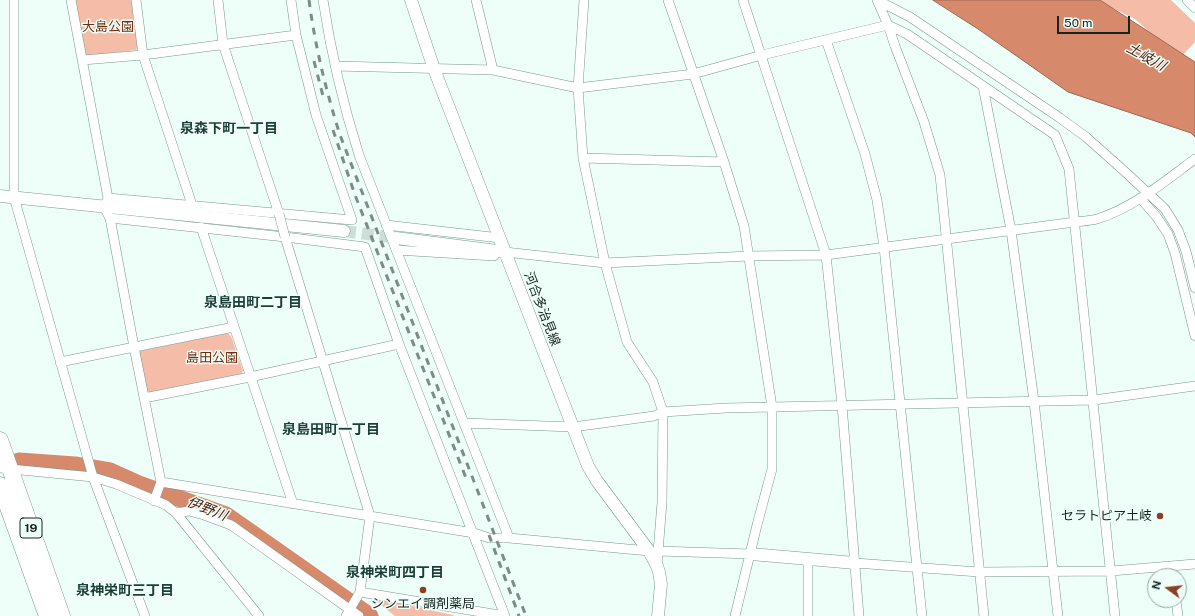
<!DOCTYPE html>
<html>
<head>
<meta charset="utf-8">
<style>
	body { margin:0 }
	#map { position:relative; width:1195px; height:616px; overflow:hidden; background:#eefef9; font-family:"Public Sans",sans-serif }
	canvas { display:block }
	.north { position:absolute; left:1147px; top:568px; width:40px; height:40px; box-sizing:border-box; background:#eefef9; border:1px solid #97a7a2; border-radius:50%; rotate:285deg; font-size:11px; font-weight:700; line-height:16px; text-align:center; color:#152420 }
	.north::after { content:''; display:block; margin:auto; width:14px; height:18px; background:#894023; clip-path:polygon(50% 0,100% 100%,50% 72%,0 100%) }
	.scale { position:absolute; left:1057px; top:16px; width:73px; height:18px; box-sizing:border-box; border:2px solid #152420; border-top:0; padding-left:5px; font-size:12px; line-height:14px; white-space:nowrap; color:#152420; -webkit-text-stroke:3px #eefef9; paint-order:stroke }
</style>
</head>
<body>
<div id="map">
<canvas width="1195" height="616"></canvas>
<div class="north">N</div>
<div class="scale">50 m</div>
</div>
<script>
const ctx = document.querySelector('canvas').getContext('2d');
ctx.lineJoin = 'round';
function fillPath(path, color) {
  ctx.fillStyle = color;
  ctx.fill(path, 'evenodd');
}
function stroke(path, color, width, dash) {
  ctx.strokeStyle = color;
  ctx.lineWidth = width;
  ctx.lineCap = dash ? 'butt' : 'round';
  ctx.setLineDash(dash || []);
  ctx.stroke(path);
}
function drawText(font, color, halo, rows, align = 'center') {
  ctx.font = font + ' "Public Sans","Noto Sans JP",sans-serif';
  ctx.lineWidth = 3;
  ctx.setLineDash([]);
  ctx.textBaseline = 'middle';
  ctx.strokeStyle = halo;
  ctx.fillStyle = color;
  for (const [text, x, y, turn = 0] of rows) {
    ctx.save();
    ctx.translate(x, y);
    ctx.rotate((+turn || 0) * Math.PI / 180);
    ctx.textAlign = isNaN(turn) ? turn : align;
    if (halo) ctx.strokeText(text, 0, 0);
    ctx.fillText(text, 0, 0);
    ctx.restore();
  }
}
fillPath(new Path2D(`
	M75,0H133L138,46L136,50L89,56L86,55Z
	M1096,0H1171L1195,23V42L1179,59L1135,19Z
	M227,333L231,336L243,371L241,374L150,393L147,391L139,353L140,351Z
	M371,597L453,615L454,616H395Z`), '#f5bda8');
const water = new Path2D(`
	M933,0H1100L1195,62V137L1191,133L1068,92L978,29Z`);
fillPath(water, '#d7896c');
stroke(water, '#9d6b55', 1);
stroke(new Path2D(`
	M19,461L75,465L110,471L139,484L226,515L370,616`), '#d7896c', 17);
stroke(new Path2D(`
	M344,231L396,238`), '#cdddd8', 12, [12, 6]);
const street = new Path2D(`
	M14,0V197L93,477L145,616
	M71,0L108,198L104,207L110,218L134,347L161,482L154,501
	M136,0L143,55L192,205
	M218,0L223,44L279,214
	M323,0C331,53 343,104 359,155L509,538
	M476,0L493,70
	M584,0L578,88L583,158L605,263L627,342L653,382L663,412L662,502L657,565
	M668,0L724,162L744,226L772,407V469L757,525L735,616
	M743,0L826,255L842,405L859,616
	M877,0L888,25L895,46L924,122L940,175L984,616
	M877,0L910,17L1060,118L1086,137L1122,169L1165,209L1178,230L1186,251L1195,288
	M1187,0L1195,8
	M826,40L865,154L877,200L884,247L922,616
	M83,60L143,55L296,35
	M335,66L493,70L578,88L693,74L762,55L888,25L907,34L1055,135L1069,169L1115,616
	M983,86L1011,230L1034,401L1058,616
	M583,158L724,162
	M108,198L352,220L316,115L296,35L291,0
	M1140,198L1156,216L1168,234L1175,253L1195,336
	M110,218L285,237L365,247L399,344L505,616
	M386,225L500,238
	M201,227L293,504
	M285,237L370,516L360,592L346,616
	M396,250L494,256
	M505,252L605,263L749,256L826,255L1075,222C1082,221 1090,221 1097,219C1133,208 1165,181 1195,159
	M60,362L234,327
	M144,398L250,377L399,344
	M464,423L573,427L654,416L663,412L726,408L1094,400L1195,386
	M0,468L93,477L116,484L166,505L176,513L259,616
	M161,482L474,533L489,538H509L649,551
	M176,513L189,511L204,515L231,525L359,616
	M658,551L751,554
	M855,563L979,572L1111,571L1195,564
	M360,592L505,616
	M1176,600L1178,616
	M808,616V559`);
const secondary = new Path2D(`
	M411,0L434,69L588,466L597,481L649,551L657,566L659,572L661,584L658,616
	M0,196L344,231
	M396,238L505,252
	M751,554L855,563`);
const highway = new Path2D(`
	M0,440L62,616
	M0,485L47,616`);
stroke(street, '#74998e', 10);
stroke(secondary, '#74998e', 13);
stroke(highway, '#74998e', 17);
stroke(street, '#fff', 9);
stroke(secondary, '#fff', 12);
stroke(highway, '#fff', 16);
stroke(new Path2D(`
	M309,0C315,46 326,91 340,135L526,616
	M314,61L323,96
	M333,130L355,195L468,483
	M489,535L519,616`), '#7c8c87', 3, [7, 7]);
const streetBridge = new Path2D(`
	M279,214L285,237`);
stroke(streetBridge, '#74998e', 10, []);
stroke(streetBridge, '#fff', 9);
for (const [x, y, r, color] of [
	[1160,516,4,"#894023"],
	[423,590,4,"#894023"]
]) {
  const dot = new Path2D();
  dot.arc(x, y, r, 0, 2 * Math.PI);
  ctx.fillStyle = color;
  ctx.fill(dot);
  stroke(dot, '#eefef9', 1.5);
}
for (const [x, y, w] of [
	[31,528,22]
]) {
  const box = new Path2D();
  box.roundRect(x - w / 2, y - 10, w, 20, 3);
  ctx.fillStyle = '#eefef9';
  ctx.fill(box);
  stroke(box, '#152420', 1);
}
drawText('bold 12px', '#152420', null, [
	["19",31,528]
]);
drawText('13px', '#742d0f', '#eefef9', [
	["大島公園",108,27],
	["島田公園",212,358]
]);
drawText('13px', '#152420', '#eefef9', [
	["河合多治見線",542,309,69]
]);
drawText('13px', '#152420', '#eefef9', [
	["セラトピア土岐",1152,516],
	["シンエイ調剤薬局",423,604,"center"]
], 'right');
drawText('italic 14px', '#4b1a05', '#eefef9', [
	["土岐川",1146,57,29],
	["伊野川",207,509,22]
]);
drawText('bold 14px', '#1b3e36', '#eefef9', [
	["泉森下町一丁目",229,129],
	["泉島田町二丁目",253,303],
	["泉島田町一丁目",331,430],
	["泉神栄町四丁目",395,573],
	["泉神栄町三丁目",125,591]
]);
</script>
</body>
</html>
